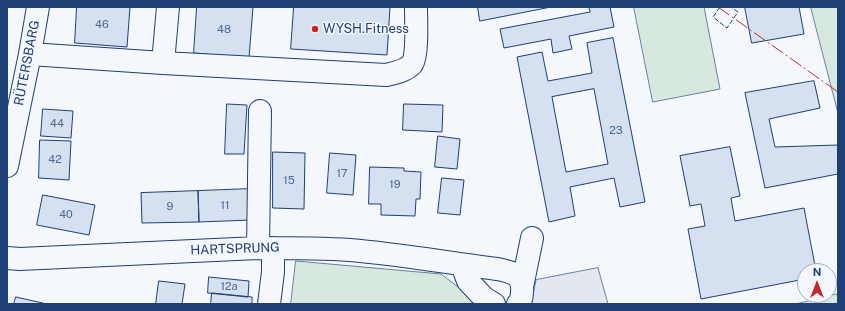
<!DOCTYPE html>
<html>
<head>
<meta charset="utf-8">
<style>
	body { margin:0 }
	#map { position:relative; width:845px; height:311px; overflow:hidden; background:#f4f7fb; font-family:"Public Sans",sans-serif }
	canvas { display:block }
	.frame { position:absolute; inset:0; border:8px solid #1d3f73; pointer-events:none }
	.north { position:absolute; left:797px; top:263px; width:40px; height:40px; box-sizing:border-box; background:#f4f7fb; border:1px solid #9eadc5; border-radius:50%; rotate:0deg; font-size:11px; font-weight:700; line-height:16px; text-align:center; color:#1d3f73 }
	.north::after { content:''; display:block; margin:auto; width:14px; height:18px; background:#c62828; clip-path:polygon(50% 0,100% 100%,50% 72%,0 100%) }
</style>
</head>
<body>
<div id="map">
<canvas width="845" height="311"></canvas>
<div class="frame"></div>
<div class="north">N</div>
</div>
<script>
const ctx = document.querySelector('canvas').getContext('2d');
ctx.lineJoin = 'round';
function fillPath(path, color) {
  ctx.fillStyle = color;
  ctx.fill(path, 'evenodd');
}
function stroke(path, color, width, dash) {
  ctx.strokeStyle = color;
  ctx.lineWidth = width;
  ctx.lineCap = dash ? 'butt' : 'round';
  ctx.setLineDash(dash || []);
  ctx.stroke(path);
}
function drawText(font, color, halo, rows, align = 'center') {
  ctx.font = font + ' "Public Sans",sans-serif';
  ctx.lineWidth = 3;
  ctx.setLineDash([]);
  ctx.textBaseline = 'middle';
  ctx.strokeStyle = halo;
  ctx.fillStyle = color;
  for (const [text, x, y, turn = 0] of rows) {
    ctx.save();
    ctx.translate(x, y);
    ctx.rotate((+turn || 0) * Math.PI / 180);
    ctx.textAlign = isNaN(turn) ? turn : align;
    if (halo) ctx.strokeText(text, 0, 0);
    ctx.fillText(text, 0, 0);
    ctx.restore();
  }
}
const green = new Path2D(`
	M634,7H704L720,89L653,102Z
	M811,7H838V113Z
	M296,261L441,274L480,304H291Z
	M838,294V304H796Z`);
fillPath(green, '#d7e8df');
stroke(green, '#687fa3', 1);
const parking = new Path2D(`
	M598,268L608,304H531L536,280Z`);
fillPath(parking, '#e3e8f0');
stroke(parking, '#687fa3', 1);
const building = new Path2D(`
	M77,7H130L127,47L75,43Z
	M197,7H253L249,58L194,53Z
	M294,7H390L387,55L291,49Z
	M478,7H551L480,21Z
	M589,7H610L614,27L569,36L572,49L553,53L551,39L504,48L500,29L590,12Z
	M745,7H799L804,34L752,43Z
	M613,38L645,202L620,207L614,178L570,187L575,216L549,222L517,57L542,52L548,81L592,73L587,43ZM594,89L608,164L566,172L552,97Z
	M814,81L820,108L769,119L775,147L838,145V174L765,188L745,93Z
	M227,104L247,105L244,154H225Z
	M404,104L443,105L442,132L403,130Z
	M43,109L73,111L71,138L41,136Z
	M438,136L460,139L457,169L435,167Z
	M40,140L71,141L69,180L39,178Z
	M730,147L740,196L731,198L735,221L804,208L816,271H805V279L701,299L688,229L705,226L701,204L690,206L680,156Z
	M273,152L305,153L304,209L273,208Z
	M330,153L356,155L353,195L327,193Z
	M370,167L404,168V171L421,172L420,199H416L415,216L381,215V204H369Z
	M442,178L464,180L460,215L438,213Z
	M250,189L251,220L199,222L198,191Z
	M198,191L199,222L142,223L141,193Z
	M43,195L95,205L89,235L37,225Z
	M209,277L249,281L248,297L208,293Z
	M159,281L185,284L182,304H156Z
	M212,293L252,297V304H211Z
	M16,297L47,304H14Z`);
fillPath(building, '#d5e0f0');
stroke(building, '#1d3f73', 1);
const minor = new Path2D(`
	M30,54L163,63L386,75C394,73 406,71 412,64C418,55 416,19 416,7
	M163,63L168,7
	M7,166L30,54L38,7
	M258,248L260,111
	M7,258L20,259L258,248C289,248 320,248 350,250C399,254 448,263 497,269C511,272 524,274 522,292C522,297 521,301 518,304
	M462,265L468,281L484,298L494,304
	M522,287L532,238
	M269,304L273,272V248`);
stroke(minor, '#1d3f73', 24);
stroke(minor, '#f4f7fb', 22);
stroke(new Path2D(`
	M720,7L713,17L727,28L738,12L731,7`), '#1d3f73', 1, [5, 2]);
stroke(new Path2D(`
	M718,7L838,92`), '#c62828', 1, [14, 3, 2, 3]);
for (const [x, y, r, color] of [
	[315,29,4,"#c62828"]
]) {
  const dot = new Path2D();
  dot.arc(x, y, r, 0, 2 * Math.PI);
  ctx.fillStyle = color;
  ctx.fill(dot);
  stroke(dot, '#f4f7fb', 1.5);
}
drawText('11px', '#4b6792', null, [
	["46",102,25],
	["48",224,30],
	["44",57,124],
	["23",616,131],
	["42",55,160],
	["17",342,174],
	["15",289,181],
	["19",395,185],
	["11",225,206],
	["9",170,207],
	["40",66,215],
	["12a",229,287]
]);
drawText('13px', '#1d3f73', '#f4f7fb', [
	["WYSH.Fitness",323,29]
], 'left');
drawText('13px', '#1d3f73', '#f4f7fb', [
	["RÜTERSBARG",27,63,-79],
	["HARTSPRUNG",235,249,-2]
]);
</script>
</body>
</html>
